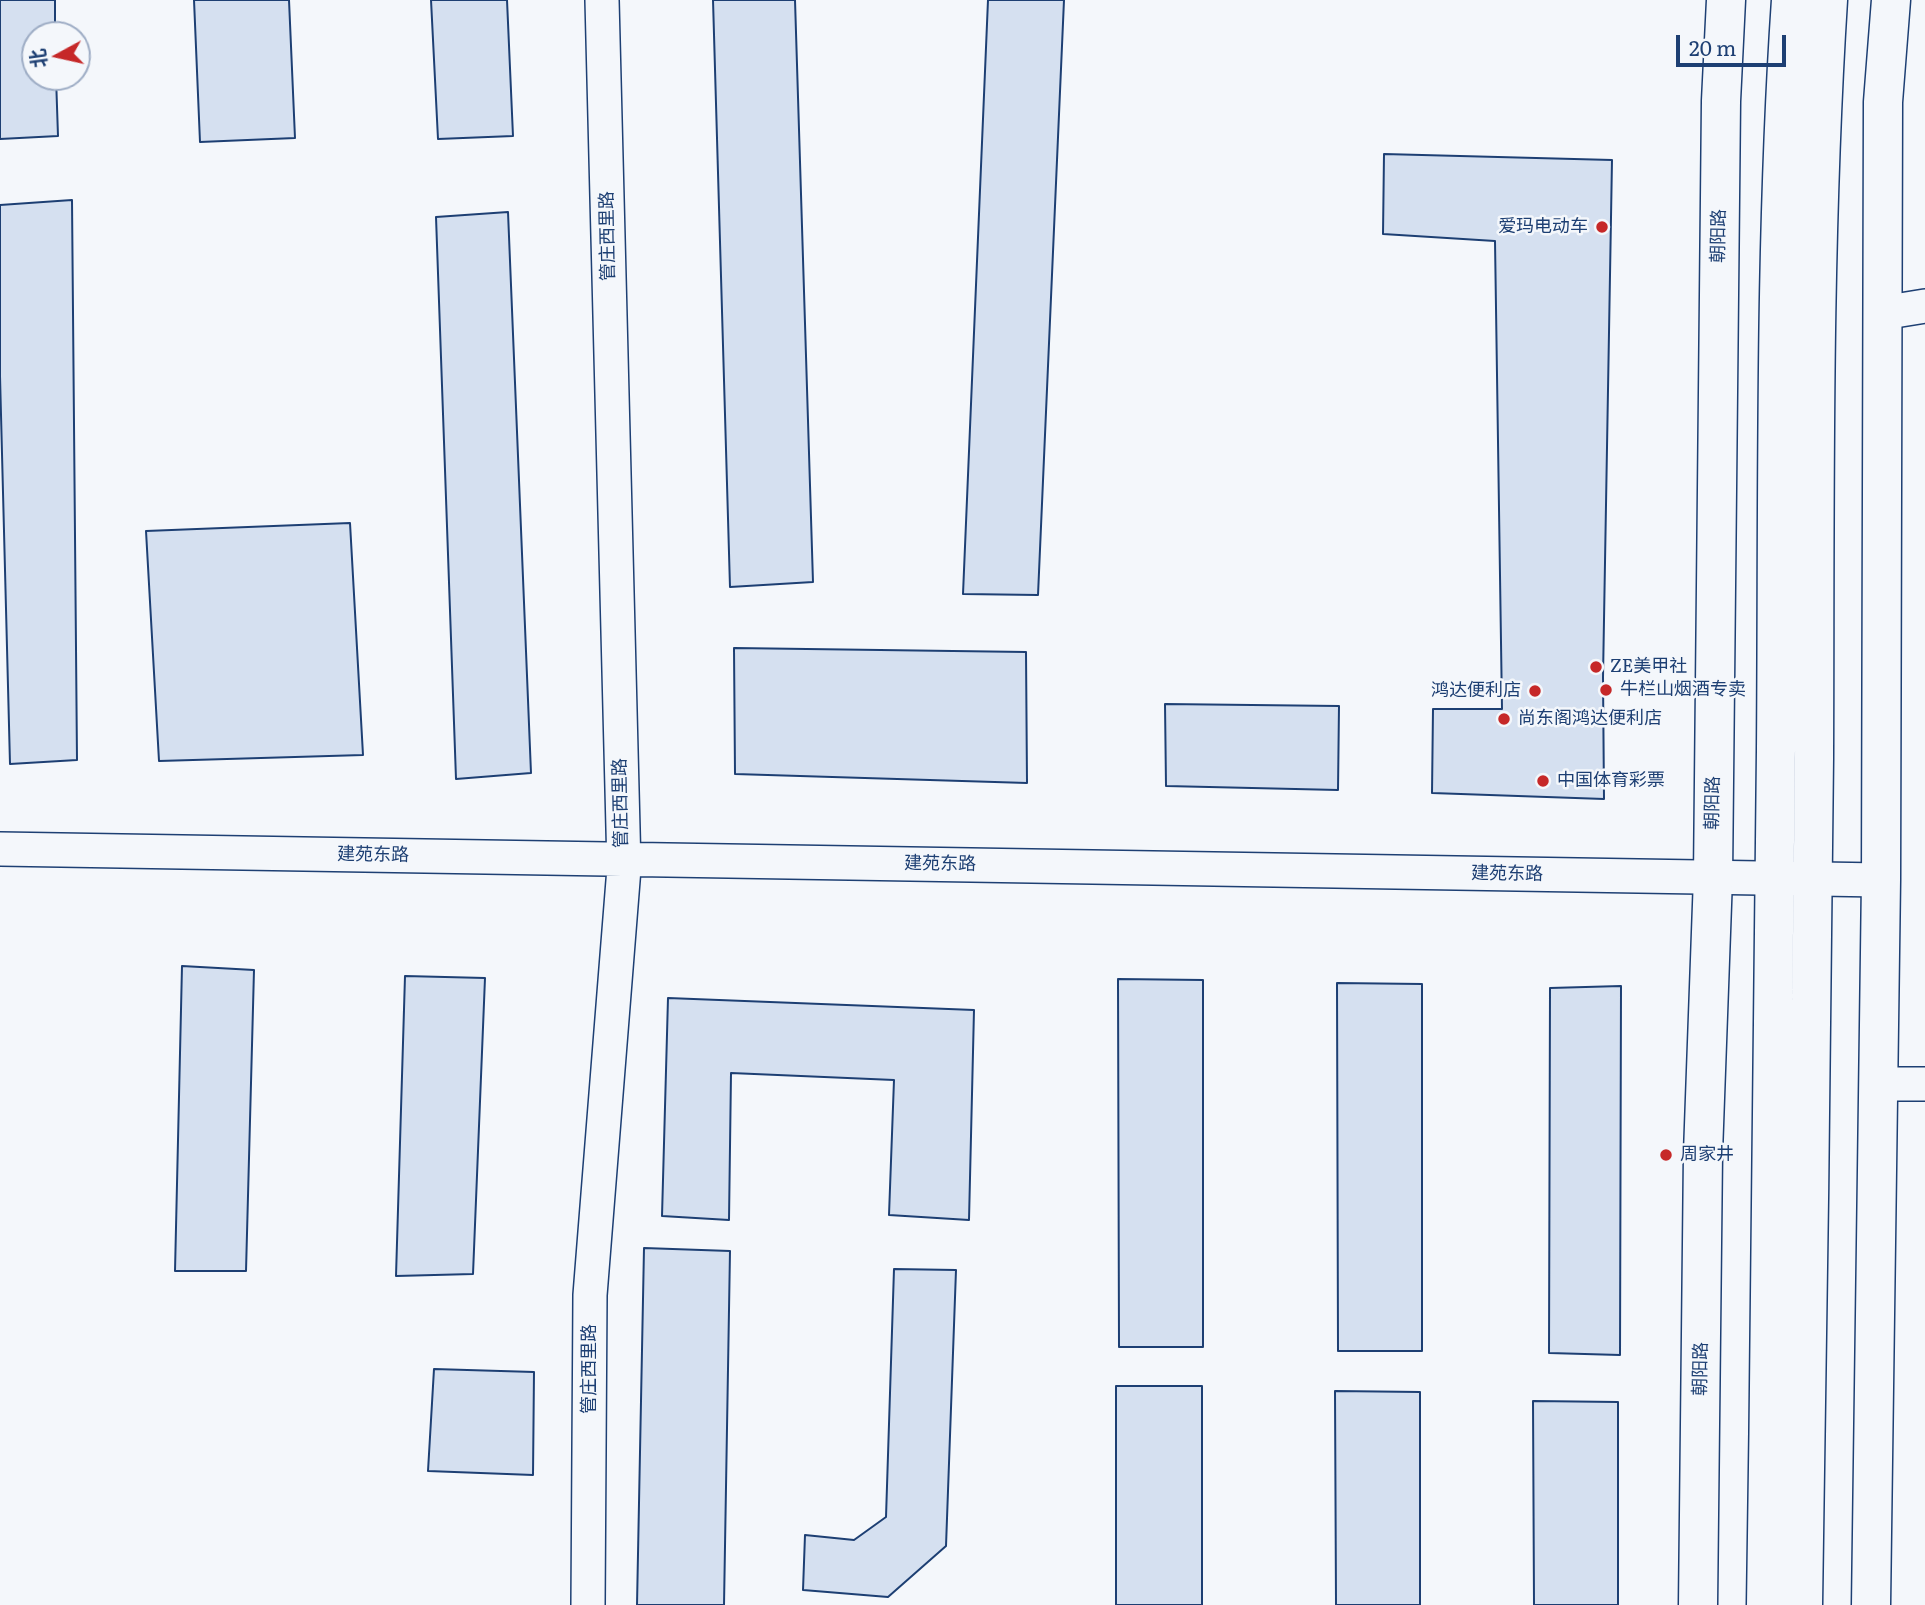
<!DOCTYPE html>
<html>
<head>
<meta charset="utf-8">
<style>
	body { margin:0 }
	#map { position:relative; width:1925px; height:1605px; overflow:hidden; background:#f4f7fb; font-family:Literata,"Noto Sans SC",serif }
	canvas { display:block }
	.north { position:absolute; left:21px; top:21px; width:70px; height:70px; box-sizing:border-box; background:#f4f7fb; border:2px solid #9eadc5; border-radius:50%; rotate:262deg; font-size:19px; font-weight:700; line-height:28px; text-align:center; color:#1d3f73 }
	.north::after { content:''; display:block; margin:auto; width:24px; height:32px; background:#c62828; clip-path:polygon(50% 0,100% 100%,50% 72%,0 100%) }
	.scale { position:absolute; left:1676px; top:35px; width:110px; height:32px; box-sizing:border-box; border:4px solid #1d3f73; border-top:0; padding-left:9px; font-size:21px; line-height:24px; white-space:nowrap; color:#1d3f73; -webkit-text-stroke:5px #f4f7fb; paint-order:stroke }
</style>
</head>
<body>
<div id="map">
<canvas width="1925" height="1605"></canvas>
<div class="north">北</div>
<div class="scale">20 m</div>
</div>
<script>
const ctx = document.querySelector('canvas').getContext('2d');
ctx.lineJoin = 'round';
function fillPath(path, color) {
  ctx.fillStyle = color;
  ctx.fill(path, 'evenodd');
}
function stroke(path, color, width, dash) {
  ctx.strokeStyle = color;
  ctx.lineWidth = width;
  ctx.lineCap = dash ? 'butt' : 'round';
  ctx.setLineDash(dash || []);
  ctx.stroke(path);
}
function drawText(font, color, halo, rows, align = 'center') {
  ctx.font = font + ' Literata,"Noto Sans SC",serif';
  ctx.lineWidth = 5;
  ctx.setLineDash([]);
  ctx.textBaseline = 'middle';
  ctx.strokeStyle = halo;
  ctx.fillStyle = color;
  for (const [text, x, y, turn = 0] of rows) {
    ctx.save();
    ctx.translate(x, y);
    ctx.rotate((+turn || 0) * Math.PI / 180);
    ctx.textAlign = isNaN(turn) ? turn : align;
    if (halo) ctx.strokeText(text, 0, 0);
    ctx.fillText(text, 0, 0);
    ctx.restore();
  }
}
const building = new Path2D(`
	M0,0H55V35H35V77H56L58,136L0,139Z
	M194,0H289L295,138L200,142Z
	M431,0H507L513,136L438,139Z
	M713,0H795L813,582L730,587Z
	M988,0H1064L1038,595L963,594Z
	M1384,154L1612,160L1603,677L1604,799L1432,793L1433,709H1502L1495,241L1383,234Z
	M72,200L77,760L10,764L0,376V205Z
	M508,212L531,773L456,779L436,217Z
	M350,523L363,755L159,761L146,531Z
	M734,648L1026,652L1027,783L735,774Z
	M1165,704L1339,706L1338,790L1166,786Z
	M182,966L254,970L246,1271H175Z
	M405,976L485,978L473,1274L396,1276Z
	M1118,979L1203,980V1347H1119Z
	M1337,983L1422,984V1351H1338Z
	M1621,986L1620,1355L1549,1353L1550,988Z
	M668,998L974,1010L969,1220L889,1215L894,1080L731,1073L729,1220L662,1216Z
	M644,1248L730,1251L724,1605H637Z
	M894,1269L956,1270L946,1546L888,1597L803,1590L805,1535L854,1540L886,1517Z
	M434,1369L534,1372L533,1475L428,1471Z
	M1116,1386H1202V1605H1116Z
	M1335,1391L1420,1392V1605H1336Z
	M1533,1401L1618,1402V1605H1534Z`);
fillPath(building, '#d5e0f0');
stroke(building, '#1d3f73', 2);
const street = new Path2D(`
	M1882,313L1925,306
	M0,849L1881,880
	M1878,1084H1925
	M588,1605L590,1295L624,868L602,0`);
const secondary = new Path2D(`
	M1698,1605L1703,1153L1713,877L1721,101L1726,0
	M1871,1605L1881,880L1883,102L1891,0`);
const highway = new Path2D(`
	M1766,1605C1770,1320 1775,1035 1776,750C1778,500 1774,249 1791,0
	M1803,1605C1807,1323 1812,1040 1814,758C1815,505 1812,252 1828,0`);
stroke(street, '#1d3f73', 36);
stroke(secondary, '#1d3f73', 41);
stroke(highway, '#1d3f73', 41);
stroke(street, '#f4f7fb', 33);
stroke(secondary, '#f4f7fb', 38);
stroke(highway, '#f4f7fb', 38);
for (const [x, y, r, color] of [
	[1602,227,7,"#c62828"],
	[1596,667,7,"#c62828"],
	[1606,690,7,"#c62828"],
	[1535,691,7,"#c62828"],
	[1504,719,7,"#c62828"],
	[1543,781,7,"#c62828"],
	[1666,1155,7,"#c62828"]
]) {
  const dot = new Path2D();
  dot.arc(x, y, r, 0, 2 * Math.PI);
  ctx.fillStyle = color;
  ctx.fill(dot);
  stroke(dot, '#f4f7fb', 2.5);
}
drawText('18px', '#1d3f73', '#f4f7fb', [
	["爱玛电动车",1588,227,"right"],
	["ZE美甲社",1610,667],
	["牛栏山烟酒专卖",1620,690],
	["鸿达便利店",1521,691,"right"],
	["尚东阁鸿达便利店",1518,719],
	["中国体育彩票",1557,781],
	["周家井",1680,1155]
], 'left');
drawText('18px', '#1d3f73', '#f4f7fb', [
	["管庄西里路",608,236,-91],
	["朝阳路",1719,236,-89],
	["管庄西里路",621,803,-91],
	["朝阳路",1713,803,-89],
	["建苑东路",373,855,1],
	["建苑东路",940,864,1],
	["建苑东路",1507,874,1],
	["管庄西里路",590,1369,-90],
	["朝阳路",1701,1369,-89]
]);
</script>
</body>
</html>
